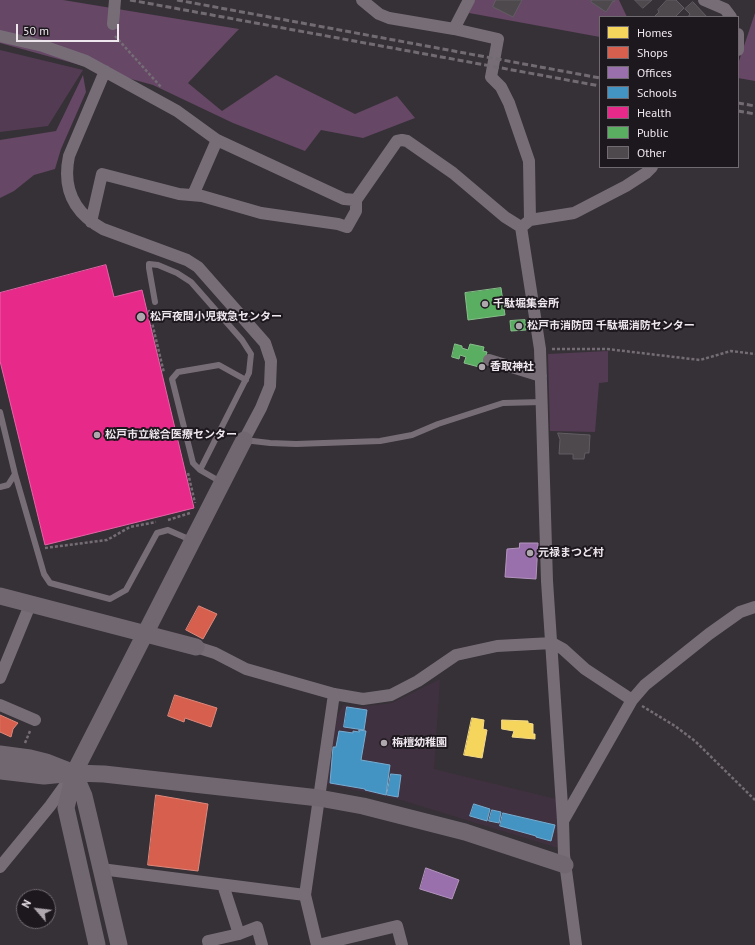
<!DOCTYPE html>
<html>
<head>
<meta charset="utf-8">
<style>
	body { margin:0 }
	#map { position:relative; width:755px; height:945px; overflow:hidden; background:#363136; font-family:"PT Sans",sans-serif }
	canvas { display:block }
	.legend { position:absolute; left:599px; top:16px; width:140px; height:152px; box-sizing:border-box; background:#1d181d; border:1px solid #716b71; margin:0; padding:5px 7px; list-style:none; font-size:12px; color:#efe7ee }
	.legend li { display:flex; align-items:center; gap:8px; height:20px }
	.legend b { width:20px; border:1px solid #716b71 }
	.north { position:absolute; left:16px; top:889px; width:40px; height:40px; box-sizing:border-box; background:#1d181d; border:1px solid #716b71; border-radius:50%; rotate:298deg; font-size:11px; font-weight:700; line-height:16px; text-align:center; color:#efe7ee }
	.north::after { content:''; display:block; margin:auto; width:14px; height:18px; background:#aea7ae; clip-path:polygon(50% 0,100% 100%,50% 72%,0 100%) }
	.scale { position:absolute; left:16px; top:24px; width:103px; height:18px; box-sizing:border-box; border:2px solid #efe7ee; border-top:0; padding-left:5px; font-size:12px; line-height:14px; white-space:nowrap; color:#efe7ee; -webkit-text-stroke:3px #1d181d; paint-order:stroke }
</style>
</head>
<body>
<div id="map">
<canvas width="755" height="945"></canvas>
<ul class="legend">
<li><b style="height:11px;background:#f6d55c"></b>Homes</li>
<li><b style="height:11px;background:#d6604d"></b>Shops</li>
<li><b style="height:11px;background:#9970ab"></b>Offices</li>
<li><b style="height:11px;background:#4393c3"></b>Schools</li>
<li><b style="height:11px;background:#e7298a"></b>Health</li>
<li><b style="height:11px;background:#5aae61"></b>Public</li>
<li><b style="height:11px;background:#4d494d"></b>Other</li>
</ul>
<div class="north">N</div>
<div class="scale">50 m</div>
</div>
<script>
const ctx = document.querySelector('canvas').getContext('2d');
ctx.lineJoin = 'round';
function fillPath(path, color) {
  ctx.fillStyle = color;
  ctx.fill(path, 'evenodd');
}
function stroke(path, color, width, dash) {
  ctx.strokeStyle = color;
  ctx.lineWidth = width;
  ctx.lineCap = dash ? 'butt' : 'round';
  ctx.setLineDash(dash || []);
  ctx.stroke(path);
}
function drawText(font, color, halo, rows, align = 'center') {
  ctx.font = font + ' "PT Sans","Noto Sans JP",sans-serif';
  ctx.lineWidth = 4;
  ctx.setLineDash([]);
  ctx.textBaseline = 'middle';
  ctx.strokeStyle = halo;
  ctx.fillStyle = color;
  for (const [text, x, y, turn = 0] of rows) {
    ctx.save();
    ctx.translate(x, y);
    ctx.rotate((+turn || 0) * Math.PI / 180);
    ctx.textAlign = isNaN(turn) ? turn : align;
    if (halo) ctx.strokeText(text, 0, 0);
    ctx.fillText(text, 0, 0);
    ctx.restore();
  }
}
fillPath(new Path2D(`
	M440,679L434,769L556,799L558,848L401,800L327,784L337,717L343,705L359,707L392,703Z`), '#403140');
fillPath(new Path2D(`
	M0,50L83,70L48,126L0,132Z
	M608,351V382L599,383L595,432L550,431L548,354Z`), '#533b53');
fillPath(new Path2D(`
	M0,0H63L239,29L188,83L222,111L276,75L355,114L397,96L415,118L363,138L321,130L305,151L233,123L153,85L0,43Z
	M475,0H619L627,17H600V37L469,13Z
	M755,13V81L738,78V64Z
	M83,75L86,92L61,149L55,169L34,175L14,191L0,198V140L56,131Z`), '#664766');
const homes = new Path2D(`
	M472,718L484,720L483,729L487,730L482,758L464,755Z
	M502,720L528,721V723L533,724V734H535V739L512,737L514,731L502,729Z`);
fillPath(homes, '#f6d55c');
stroke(homes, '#f4da88', 1);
const shops = new Path2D(`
	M199,606L217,614L203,639L186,630Z
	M175,695L217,708L211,727L185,718L184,722L168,716Z
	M0,715L18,723L13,729L11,737L0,732Z
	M156,795L208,804L198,871L148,865Z`);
fillPath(shops, '#d6604d');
stroke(shops, '#de887d', 1);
const offices = new Path2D(`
	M520,543H538L536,579L505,577L507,549L519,548Z
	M426,868L459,880L452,899L420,889Z`);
fillPath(offices, '#9970ab');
stroke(offices, '#b394bf', 1);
const schools = new Path2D(`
	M347,707L367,710L364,730L344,727Z
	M359,730L366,731L361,760L390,765L386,795L365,790V789L330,783L333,747H336L339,731L353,733V731L359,732Z
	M391,774L401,775L398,797L387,795Z
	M474,804L490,809L487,821L470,816Z
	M492,810L501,812L499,823L489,821Z
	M503,813L555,825L551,841L536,837V836L500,826Z`);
fillPath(schools, '#4393c3');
stroke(schools, '#77acd0', 1);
const health = new Path2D(`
	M106,265L114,297L142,290L194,508L45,545L0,361V293Z`);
fillPath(health, '#e7298a');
stroke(health, '#e962a8', 1);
const public = new Path2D(`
	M501,288L505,315L468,320L465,293Z
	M525,320L526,330L511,331L510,321Z
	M455,344L462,346V348L468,350L470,344L484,347L483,351L487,352L484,363L481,362L479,367L464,363L466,357L460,355L459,359L452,357Z`);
fillPath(public, '#5aae61');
stroke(public, '#87bf8b', 1);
const building = new Path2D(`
	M496,0H522L513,17L493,7Z
	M592,0H615L614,2L613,1L606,12L591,2Z
	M635,0H652L643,8Z
	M667,0H676L684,8L676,16L677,17H654L659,12L658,10Z
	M693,2L707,17H688L690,14L685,9Z
	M558,433L590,435L589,453H585L584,459H573V454H559L560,440Z`);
fillPath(building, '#4d494d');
stroke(building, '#625d62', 1);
stroke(new Path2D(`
	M115,36L161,87
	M149,310L164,373
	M552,349H607L700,360L731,351L755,354
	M188,473L195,503
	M168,520L190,513
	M45,548L107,540L130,527L156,522
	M642,706L675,726L695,741L755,800
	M25,743L30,731`), '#756d75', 2.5, [3, 2]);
stroke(new Path2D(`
	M155,302L149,268V264L158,265L177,273L191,282L242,340L251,354L249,373L200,470L221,482
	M0,412L15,474L8,485L0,487
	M244,440L270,443L296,444L380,441L412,435L438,424L503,403L542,402
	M200,470L193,463L172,379L178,372L219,365L246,380
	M15,474L44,574L50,583L110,599L126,590L157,533L168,530L191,540`), '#776d77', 6);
stroke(new Path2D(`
	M362,0L379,14L389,18L454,29
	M469,0L454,29L498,39L491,77L501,87L509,103L529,161L530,220
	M704,0L725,9L731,17
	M113,24L115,0
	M738,34V50
	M0,36L43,46L86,61L177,111L217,140L344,199L356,200L397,141L402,140L407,141L453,173L505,217L521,227L540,349L547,581L563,821
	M105,71L69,156C62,189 74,213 103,229L187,260L198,267L265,343L271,361L270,386L261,408L244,440
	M193,195L217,140
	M91,222L102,174L179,194L202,196L261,213L338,224L347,227L356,211V200
	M524,225L530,220L574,213L626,186L646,173L652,167
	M489,360L541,376
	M196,647L215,653L246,669L334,694L363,699L391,695L418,681L456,655L497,646L552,643L563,649L585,669L632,700L645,685L709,634L740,612L755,607
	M0,678L30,605
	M0,705L35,720
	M0,867L50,806L71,777
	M101,869L305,895
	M223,885L239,934
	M209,945L208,941L239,934L257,927L262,945
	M317,945L305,895L334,694
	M318,945L397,926L402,945
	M576,945L564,855L563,821L632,700`), '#776d77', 12);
stroke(new Path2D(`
	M0,596L196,647
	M0,754L30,758L46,762L74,773L84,796L89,817L119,945
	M0,771L44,776L74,773L104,774L319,798L363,806L465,832L565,865
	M97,945L66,808L74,773L244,440`), '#716771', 17);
stroke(new Path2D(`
	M130,0L600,86
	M177,0L600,78
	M738,103L755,106
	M738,111L755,114`), '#726c72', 3, [6, 3]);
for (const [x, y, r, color] of [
	[485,304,4,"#aea7ae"],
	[141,317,5,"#aea7ae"],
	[519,326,4,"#aea7ae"],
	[482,367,4,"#aea7ae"],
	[97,435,4,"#aea7ae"],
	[530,553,4,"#aea7ae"],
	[384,743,4,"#aea7ae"]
]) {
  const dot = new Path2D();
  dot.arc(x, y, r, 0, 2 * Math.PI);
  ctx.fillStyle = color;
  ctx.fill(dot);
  stroke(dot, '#1d181d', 1.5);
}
drawText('bold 11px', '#efe7ee', '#1d181d', [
	["千駄堀集会所",493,304],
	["松戸夜間小児救急センター",150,317],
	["松戸市消防団 千駄堀消防センター",527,326],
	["香取神社",490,367],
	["松戸市立総合医療センター",105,435],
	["元禄まつど村",538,553],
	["栴檀幼稚園",392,743]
], 'left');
</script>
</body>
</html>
